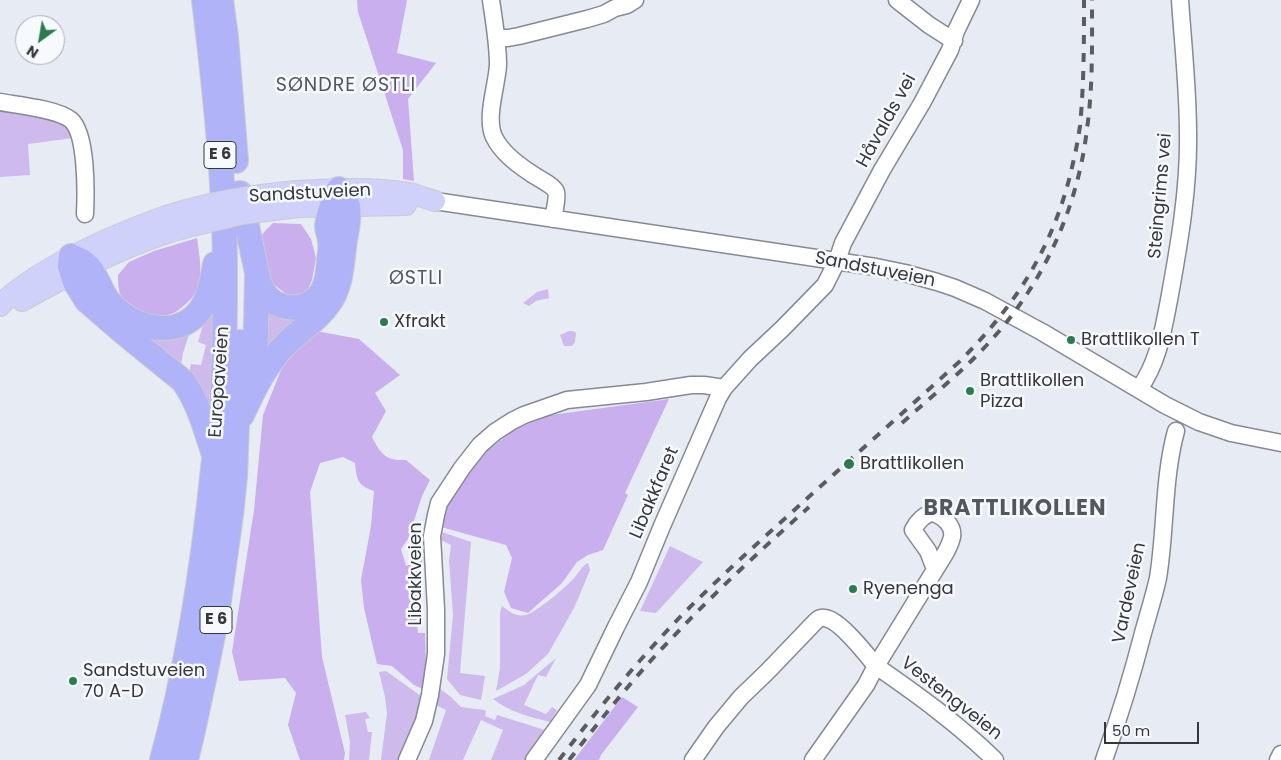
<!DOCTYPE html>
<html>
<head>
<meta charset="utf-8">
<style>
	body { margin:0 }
	#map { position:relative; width:1281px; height:760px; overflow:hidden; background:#e7ecf4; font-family:Poppins,sans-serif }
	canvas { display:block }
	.north { position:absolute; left:15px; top:15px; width:50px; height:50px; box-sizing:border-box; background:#f6f9fe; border:1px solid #a9abb0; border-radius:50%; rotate:212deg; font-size:14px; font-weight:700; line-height:20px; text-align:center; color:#35373a }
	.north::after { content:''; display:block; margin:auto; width:18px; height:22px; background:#2b7c4d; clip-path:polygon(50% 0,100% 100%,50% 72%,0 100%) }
	.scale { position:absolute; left:1104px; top:722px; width:95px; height:22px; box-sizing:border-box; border:2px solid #35373a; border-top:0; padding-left:6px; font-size:15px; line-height:18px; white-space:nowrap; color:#35373a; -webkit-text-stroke:4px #f6f9fe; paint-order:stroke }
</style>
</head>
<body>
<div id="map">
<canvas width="1281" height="760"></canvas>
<div class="north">N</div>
<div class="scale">50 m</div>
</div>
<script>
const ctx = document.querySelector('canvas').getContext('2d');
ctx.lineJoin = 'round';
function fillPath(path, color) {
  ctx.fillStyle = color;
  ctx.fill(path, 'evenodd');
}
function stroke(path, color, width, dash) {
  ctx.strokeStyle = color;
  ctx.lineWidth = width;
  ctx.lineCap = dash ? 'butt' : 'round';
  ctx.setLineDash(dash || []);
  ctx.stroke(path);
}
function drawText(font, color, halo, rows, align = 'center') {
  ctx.font = font + ' Poppins,sans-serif';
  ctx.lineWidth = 5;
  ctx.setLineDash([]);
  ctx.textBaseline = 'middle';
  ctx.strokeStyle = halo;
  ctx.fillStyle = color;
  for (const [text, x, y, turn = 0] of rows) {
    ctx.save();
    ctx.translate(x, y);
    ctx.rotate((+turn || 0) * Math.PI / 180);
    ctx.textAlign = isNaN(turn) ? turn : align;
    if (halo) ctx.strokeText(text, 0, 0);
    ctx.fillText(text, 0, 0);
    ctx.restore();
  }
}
fillPath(new Path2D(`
	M0,108L61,121L67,125L73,138L28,144L30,175L0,177Z
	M548,289L549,298L536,301L529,306L523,303L537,292Z
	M261,305L301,314L267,357Z
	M212,310L215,332L212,418L189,374L191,364L201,365L206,345L198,342L206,315Z
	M192,326L183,353L180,370L138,331Z
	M569,331H573L576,333L575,342L572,346H564L560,335Z
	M442,532L471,542L460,673L485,676L481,700L460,695L447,679L453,615L449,561L451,545L441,540Z
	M670,546L703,562L656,613L640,611Z
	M588,563L590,570L575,606L548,654L526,674L496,691L500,668V613L502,606C510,612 516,617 526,615C535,613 569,585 575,577C580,571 581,567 588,563Z
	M556,658L546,677L538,675L524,705L546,714L552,707L557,710L550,722C530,717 510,712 493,699L524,685Z
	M386,671L421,696L414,725L400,760H381L387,713L385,697L379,672Z
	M439,688L451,697L461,707L484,710L486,711L485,716L495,720L497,715L548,731L525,760H491L503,730L481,720L463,760H429L446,710L436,705Z
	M366,712L370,718L365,719L368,732H372L369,760H349L350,742L345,715Z`), '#cebaec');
fillPath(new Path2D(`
	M357,0H407L397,53L436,63L408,99L414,181L403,179V150L358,12Z
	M273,223L301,224L311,239L316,258L312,280L307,292L299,297L286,294L271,282L259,239L265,231Z
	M197,238C199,253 204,279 196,292C193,298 180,310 174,313C157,320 128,312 120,294C118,288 118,281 118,275L129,262L154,251Z
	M316,331L359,339L400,375L375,393L386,411L372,437C381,454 385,461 406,460L430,480L422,496L408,539L401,549L406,566L422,560L423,595L414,596L418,633H425L426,664L423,689L414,685L392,666L377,664L364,608L361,580L371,526L374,491C357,485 357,480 355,463L343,457L320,463L310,492L322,657L345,753L344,760H300L288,725L296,693L285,678L239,681L232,652L254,510L263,415L285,360Z
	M669,399L625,493L628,495L603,550L588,555L577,562L562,583L528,613L511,608L504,592L512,558L506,545L441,527L448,504L481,456L515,429L551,415Z
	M622,697L638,707L601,755L599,760H574Z`), '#c9afed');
const minor = new Path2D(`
	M491,0C494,21 498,43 498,65C497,85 485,118 494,137C502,153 517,164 532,174C538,178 554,186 556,192C558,197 554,213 553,219
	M897,0L929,25L954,41
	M496,38H508L519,36L587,19L604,14L615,8L627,5L635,0
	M0,102C17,105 58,109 71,120C87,134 86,193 85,214
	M435,201L876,267L905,273L937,282L955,288L985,301L1042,332L1165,405L1199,422L1231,433L1281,443
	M1139,389C1158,363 1163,331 1169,300C1179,245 1189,189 1188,133C1188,89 1183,44 1180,0
	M935,569L928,551L913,530C917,522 925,513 934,513C944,517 954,526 952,537C951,542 948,548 946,552L876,666C918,695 958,724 995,760
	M407,760L424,721L430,695L436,654V609L432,536L436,515L439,503L462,468L480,445L495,432L512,421L524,415L567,400L646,392L691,385H704L724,388
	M534,760L588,685L616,627L639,582L662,526L718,398L724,388L750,359L783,328L825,285L837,261L843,243L882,170L922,103L950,50L956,31L971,0
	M693,760L716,727L741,697L767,672L815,622C818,619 820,617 825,618C840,620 867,655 876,666L866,685L813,760
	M1104,760C1119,718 1132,676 1143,633C1148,615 1154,596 1158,578C1166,529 1163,479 1176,431
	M1278,760L1281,754`);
const major = new Path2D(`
	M297,191C334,189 372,187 409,193C418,195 427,199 435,201
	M298,207L406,205
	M22,301C69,275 116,250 167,233
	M0,306C12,292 22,287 36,277C77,251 121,232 166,216`);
const highway = new Path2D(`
	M221,0L226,37L236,161
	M240,193L259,282C264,294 270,303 283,306C299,311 318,303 324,287C328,279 328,269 329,260C330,254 331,247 330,241C330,236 327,231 327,226C328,216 334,197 339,189C343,194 347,199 348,206C350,216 347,229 345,240C342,260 342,285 330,302C319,319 300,330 286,344C266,364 254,389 242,415
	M255,369L257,277
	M213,452C205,427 198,402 183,381L124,333L87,301L75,282L70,266L71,256C74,258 78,259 82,261C94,268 99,287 107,299C123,320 152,333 178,326C206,317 211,289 215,264
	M162,760C188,665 203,566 213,468C215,449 219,430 221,411C225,366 225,321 225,276C225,184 215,91 204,0
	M186,760L192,735L205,675L217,615L231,515L235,477L240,342`);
stroke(minor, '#858a92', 19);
stroke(major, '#cacbcc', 22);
stroke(highway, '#cacbcc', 26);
stroke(minor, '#fff', 16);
stroke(major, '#d0d1fb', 20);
stroke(highway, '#b0b3f8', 24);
stroke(new Path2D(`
	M902,423C933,395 966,369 994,337C1045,280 1078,206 1087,129C1093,86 1092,43 1092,0
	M559,760C598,709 639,659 684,613C722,575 761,540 801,504C853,457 906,410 959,362C1017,304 1055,245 1073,163C1076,151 1078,139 1080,126C1084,84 1084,42 1084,0
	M569,760C602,718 635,676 672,638C715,592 762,549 809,507`), '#5a5c60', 4, [9, 9]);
const majorBridge = new Path2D(`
	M166,216C211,202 250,195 297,191
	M167,233L192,226L242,214L298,207`);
stroke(majorBridge, '#cacbcc', 22, []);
stroke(majorBridge, '#d0d1fb', 20);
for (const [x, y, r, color] of [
	[384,322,5,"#2b7c4d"],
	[1071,340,5,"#2b7c4d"],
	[970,391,5,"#2b7c4d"],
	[849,464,6,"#2b7c4d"],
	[853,589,5,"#2b7c4d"],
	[73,681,5,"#2b7c4d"]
]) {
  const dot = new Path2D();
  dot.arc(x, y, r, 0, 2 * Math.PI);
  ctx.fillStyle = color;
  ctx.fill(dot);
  stroke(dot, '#f6f9fe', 2);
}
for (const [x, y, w] of [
	[220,155,32],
	[216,620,32]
]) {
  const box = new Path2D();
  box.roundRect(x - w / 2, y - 13.5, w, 27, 4);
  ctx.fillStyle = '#f6f9fe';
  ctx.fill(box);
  stroke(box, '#35373a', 1);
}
drawText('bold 16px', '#35373a', null, [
	["E 6",220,155],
	["E 6",216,620]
]);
drawText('18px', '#35373a', '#f6f9fe', [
	["Håvalds vei",887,121,-61],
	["Sandstuveien",310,194,-3],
	["Steingrims vei",1161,196,-85],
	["Sandstuveien",875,270,11],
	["Europaveien",220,382,-86],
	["Libakkfaret",655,493,-67],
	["Libakkveien",416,574,-90],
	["Vardeveien",1130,593,-78],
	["Vestengveien",951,699,38]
]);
drawText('18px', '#35373a', '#f6f9fe', [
	["Xfrakt",394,322],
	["Brattlikollen T",1081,340],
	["Brattlikollen",980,381],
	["Pizza",980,402],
	["Brattlikollen",860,464],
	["Ryenenga",863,589],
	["Sandstuveien",83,671],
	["70 A-D",83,692]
], 'left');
ctx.letterSpacing = '1px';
drawText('19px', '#53575e', '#f6f9fe', [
	["SØNDRE ØSTLI",346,86],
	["ØSTLI",416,279]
]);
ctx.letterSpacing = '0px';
ctx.letterSpacing = '1px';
drawText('bold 22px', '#53575e', '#f6f9fe', [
	["BRATTLIKOLLEN",1015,509]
]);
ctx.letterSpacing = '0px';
</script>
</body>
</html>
